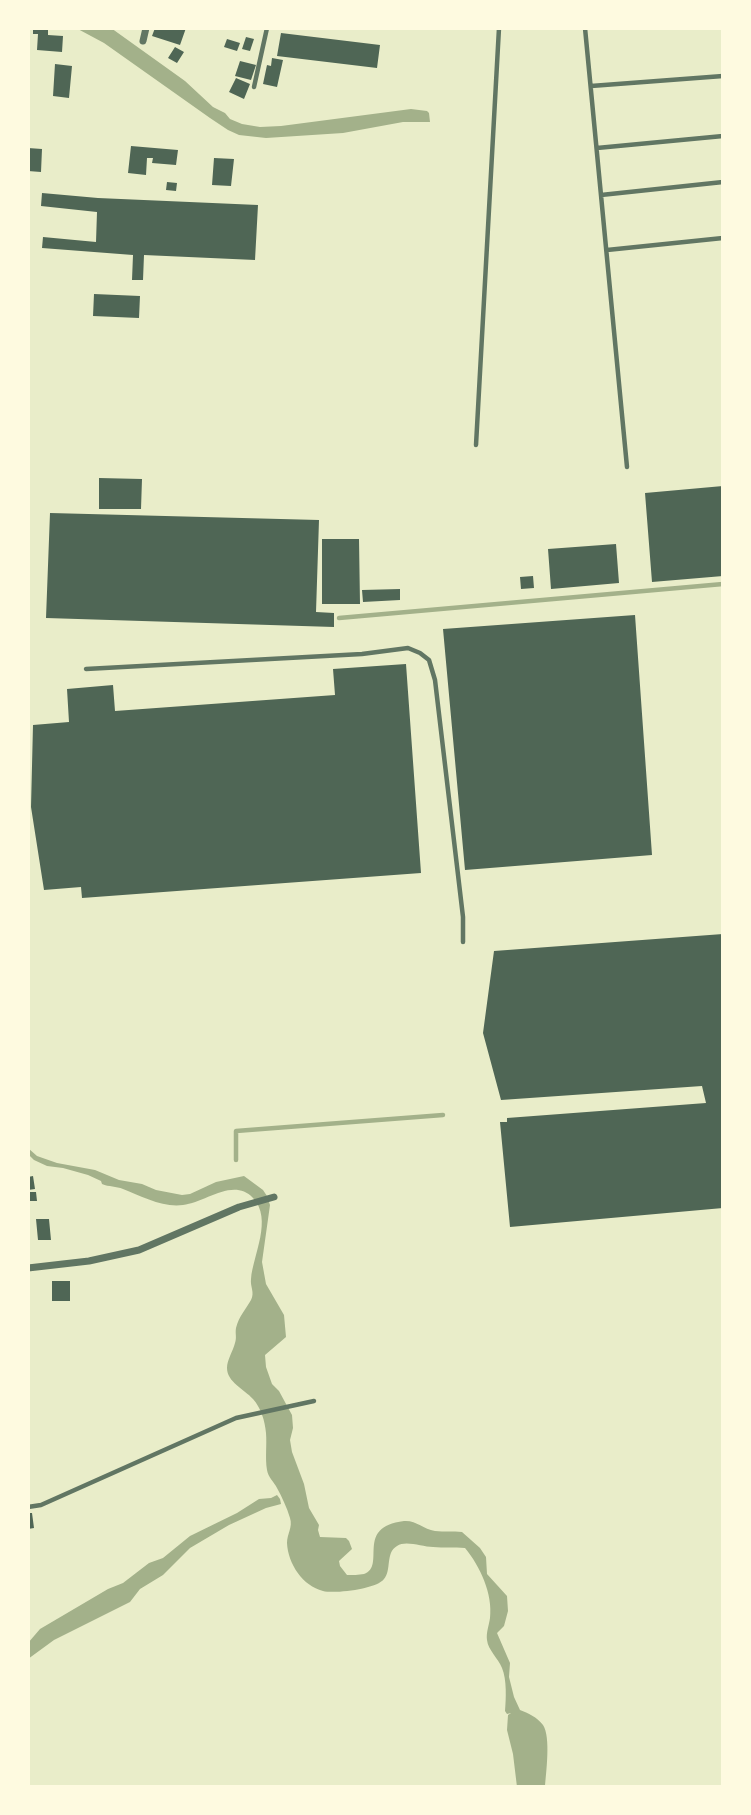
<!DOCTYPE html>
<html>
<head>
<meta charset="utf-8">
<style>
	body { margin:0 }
	#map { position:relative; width:751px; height:1815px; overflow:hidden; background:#e9edc9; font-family:Quicksand,sans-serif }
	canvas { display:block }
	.frame { position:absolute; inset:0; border:30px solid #fefae0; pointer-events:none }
</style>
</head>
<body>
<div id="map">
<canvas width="751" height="1815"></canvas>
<div class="frame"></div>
</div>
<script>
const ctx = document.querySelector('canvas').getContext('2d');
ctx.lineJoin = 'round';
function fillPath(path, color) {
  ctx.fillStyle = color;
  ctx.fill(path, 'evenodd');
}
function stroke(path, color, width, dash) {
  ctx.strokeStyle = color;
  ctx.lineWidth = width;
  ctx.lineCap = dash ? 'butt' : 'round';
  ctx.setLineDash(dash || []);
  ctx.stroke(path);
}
fillPath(new Path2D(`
	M76,28H111L185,81L213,107L225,113L230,119L242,124L260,127L281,126L411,109L427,111L429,113L430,122H403L343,133L266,138L239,135L228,130L210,118L104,43Z
	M28,1148L37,1156L57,1163L95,1170L119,1180L142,1184L156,1190L182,1195L190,1194L216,1182L244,1176L263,1190L267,1196L270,1205L262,1262L266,1284L284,1315L286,1337L265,1355L266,1367L272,1384L279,1391L292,1415L293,1428L290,1440L292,1452L304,1484L309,1508L319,1525L318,1530L320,1537L346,1538L349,1541L352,1549L339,1561L340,1566L347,1575C352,1575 359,1575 364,1574C387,1566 354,1527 404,1521C416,1520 423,1529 435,1531C444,1532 453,1531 462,1532L480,1548L486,1557L487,1574L507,1596L508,1611L504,1626L497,1633L510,1663L509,1677L514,1697L520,1710C528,1713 537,1717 543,1725C551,1737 546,1773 545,1787H517L513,1754L507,1730L508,1715L511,1713L507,1714L505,1711C506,1699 507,1680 502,1668C498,1658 488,1650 487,1640C486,1633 489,1625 490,1618C493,1594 480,1566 465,1548C454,1547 444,1548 433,1547C422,1547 406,1540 397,1546C385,1553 392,1570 384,1579C377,1589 335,1594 323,1591C303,1586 288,1564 287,1543C287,1534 293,1527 290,1518C287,1508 282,1497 277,1488C274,1482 268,1477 267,1470C265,1458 267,1445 266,1433C265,1421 261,1408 253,1399C244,1389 227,1382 227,1368C227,1360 233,1351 235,1343C237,1337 235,1334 236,1328C239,1316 246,1309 251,1300C255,1292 250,1287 251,1279C253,1255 273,1219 253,1198C233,1177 205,1203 183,1205C163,1208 141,1196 123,1189C116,1186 109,1187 102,1184L101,1181L88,1175L63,1168L47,1166L34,1160L28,1154Z
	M277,1495L280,1499L281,1504L266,1508L229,1525L190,1548L163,1575L140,1589L130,1602L54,1640L28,1659V1643L40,1629L108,1589L123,1583L149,1563L163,1558L190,1536L237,1513L259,1499L271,1498Z`), '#a3b18a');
stroke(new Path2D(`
	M339,618L723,584
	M236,1160V1131L443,1115`), '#a3b18a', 4.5);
fillPath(new Path2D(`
	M33,28H48V35L63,36L62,52L37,50L38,34H33Z
	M155,28H186L180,45L152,36Z
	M281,33L380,45L377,68L277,56Z
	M246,37L254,39L250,51L242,49Z
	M227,39L240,43L237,51L224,47Z
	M175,47L184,52L177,63L168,58Z
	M272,58L283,60L277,87L263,84L267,65L271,66Z
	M240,61L256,65L251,80L235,76Z
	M55,64L72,66L69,98L53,96Z
	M236,78L250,84L244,99L229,92Z
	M131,146L178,150L176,165L152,163L153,158H147L146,175L128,173Z
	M28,148L42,149L41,172L28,171Z
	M214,158L234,159L231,186L212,185Z
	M167,182L177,183L176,191L166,190Z
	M42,193L98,198L258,205L255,260L144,255L143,280H132L133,255L42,248L43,237L96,242L97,212L41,206Z
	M94,294L140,296L139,318L93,316Z
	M99,478L142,479L141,509H99Z
	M723,486V576L652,582L645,493Z
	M50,513L319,520L316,612L334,613V627L46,618Z
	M322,539H359L360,604H322Z
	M616,544L619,583L551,589L548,549Z
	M533,576L534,588L521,589L520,577Z
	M400,589V600L363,602L362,590Z
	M635,615L652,855L465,870L443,629Z
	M406,664L421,873L82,898L81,887L44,890L31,807L33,725L69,722L67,689L113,685L115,711L335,695L333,669Z
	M723,934V1208L510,1227L500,1122H507V1118L706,1103L702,1086L501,1100L483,1033L494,951Z
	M33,1176L35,1189L28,1190V1177Z
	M28,1192H36L37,1201H28Z
	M36,1219H49L51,1240H38Z
	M52,1281H70V1301H52Z
	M28,1513H32L34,1528L28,1529Z`), '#4f6655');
stroke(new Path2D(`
	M585,28L627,467
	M591,86L723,76
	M254,87L267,28
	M597,148L723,136
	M601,195L723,182
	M607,250L723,238
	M476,445L499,28
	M86,669L362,654L408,648L420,653L429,660L435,680L463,917V942
	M28,1507L41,1505L236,1418L314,1401`), '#617663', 4.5);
stroke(new Path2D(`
	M143,41L146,28
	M28,1268L89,1261L139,1250L239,1207L274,1197`), '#617663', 7);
</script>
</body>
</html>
